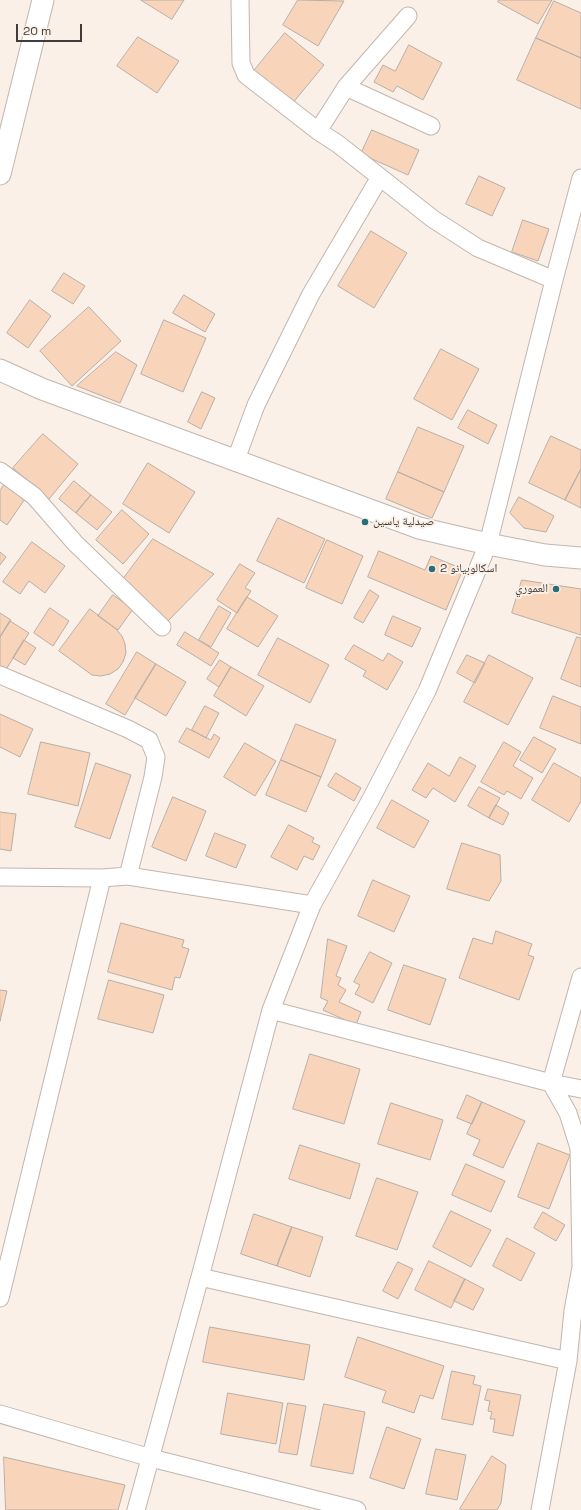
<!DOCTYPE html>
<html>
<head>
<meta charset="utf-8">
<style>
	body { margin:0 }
	#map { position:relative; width:581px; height:1510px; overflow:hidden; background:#fbf0e7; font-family:"Space Grotesk",sans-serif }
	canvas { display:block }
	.scale { position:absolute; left:16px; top:24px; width:66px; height:18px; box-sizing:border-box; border:2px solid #413c39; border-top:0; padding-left:5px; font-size:12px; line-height:14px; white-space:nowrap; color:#413c39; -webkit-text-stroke:3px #fbf0e7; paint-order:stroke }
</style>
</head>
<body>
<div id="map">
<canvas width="581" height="1510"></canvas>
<div class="scale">20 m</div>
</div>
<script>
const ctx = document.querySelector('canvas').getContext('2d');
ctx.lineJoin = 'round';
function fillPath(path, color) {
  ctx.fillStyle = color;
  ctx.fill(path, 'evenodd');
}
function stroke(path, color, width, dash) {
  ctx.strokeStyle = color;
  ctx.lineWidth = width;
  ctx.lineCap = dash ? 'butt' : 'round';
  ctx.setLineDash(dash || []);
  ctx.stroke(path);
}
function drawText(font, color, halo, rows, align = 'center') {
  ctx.font = font + ' "Space Grotesk","Noto Naskh Arabic",sans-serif';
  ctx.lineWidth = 4;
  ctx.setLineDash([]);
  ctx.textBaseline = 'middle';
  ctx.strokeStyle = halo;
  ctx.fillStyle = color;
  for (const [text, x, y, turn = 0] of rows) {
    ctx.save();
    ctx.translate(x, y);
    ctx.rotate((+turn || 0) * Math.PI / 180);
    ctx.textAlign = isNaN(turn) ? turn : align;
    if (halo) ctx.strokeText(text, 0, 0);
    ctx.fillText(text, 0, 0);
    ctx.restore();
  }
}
const building = new Path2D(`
	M141,0H184L172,19Z
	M298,0L344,1L318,46L283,25Z
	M499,0H552L538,24L498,2Z
	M554,1L581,13V58L536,38Z
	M285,33L324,65L292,104L253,72Z
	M138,37L179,61L157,93L117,66Z
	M536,38L581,58V109L517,80Z
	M409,45L442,63L423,100L397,86L393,92L374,82L383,65L395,71Z
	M372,130L419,150L408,175L361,154Z
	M479,176L505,188L492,216L466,204Z
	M523,220L549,229L538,261L512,252Z
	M371,231L407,253L374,308L338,286Z
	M64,273L85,286L73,304L52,291Z
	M184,295L215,314L205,332L173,313Z
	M30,300L51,316L28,348L7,333Z
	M89,307L121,341L72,386L40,351Z
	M164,320L206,338L183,392L141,374Z
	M441,349L479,369L452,420L414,399Z
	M116,352L137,365L120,403L77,386Z
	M202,392L215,398L201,429L188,422Z
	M468,410L497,425L488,444L458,428Z
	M418,427L464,446L444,492L398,472Z
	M43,434L78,464L49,499L13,468Z
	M551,436L581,450V469L565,500L529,483Z
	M148,463L195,492L169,533L123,504Z
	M581,469V508L565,500Z
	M398,472L444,492L432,518L386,499Z
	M74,481L91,495L76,513L59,499Z
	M6,482L27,496L7,525L0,520V491Z
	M91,495L112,512L97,530L76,513Z
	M519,497L554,516L546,532L524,528L510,513Z
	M122,510L149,534L123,564L96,540Z
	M278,518L325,539L304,583L257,561Z
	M153,539L214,574L167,622L121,582Z
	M327,540L363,556L342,604L306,588Z
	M32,542L65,566L45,593L29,581L20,594L3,582Z
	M379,551L425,570L431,556L463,569L446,610L368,577Z
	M0,552L6,557L0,565Z
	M240,564L255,573L245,588L251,591L237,613L217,600Z
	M522,580L581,589V635L512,613Z
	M370,590L379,596L363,623L354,618Z
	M113,595L133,609L118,630L98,616Z
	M247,597L278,616L258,647L227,629Z
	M219,606L231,613L211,647L199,640Z
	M50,608L69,621L53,646L34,633Z
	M90,609L116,629L122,636L125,644L126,653L123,662L118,669L110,674L101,676L92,675L59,651Z
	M0,613L11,620L0,637Z
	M393,616L421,628L412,647L385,635Z
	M10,621L29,633L5,671L0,668V637Z
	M185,632L219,653L211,666L177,645Z
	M577,637L581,638V687L561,679Z
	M278,638L329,665L310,703L258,675Z
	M24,640L36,648L25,665L13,658Z
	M354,645L383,661L388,653L403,662L387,690L363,676L366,671L345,659Z
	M137,652L156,664L125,715L106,704Z
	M467,655L485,663L475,683L457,673Z
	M489,655L533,678L508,725L464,702Z
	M220,660L231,667L219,687L207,679Z
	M156,664L186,682L166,716L135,698Z
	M231,667L264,686L246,716L214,696Z
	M553,696L581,707V744L540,728Z
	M205,706L219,713L206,738L192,730Z
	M0,714L33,729L20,757L0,747Z
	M296,724L336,740L321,777L281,760Z
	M187,728L211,740L214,734L220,738L209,758L179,742Z
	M534,737L556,749L542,773L520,760Z
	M41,742L90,753L78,806L28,794Z
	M504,742L521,752L513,766L533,778L521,799L507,791L504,795L481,782Z
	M245,743L276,761L255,796L224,777Z
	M460,757L476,766L455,802L433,788L426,798L412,790L428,763L449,776Z
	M281,760L321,777L306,812L266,795Z
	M96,763L131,775L110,839L75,827Z
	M554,763L581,778V801L569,822L532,800Z
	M336,773L361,788L354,801L328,786Z
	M479,787L500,798L489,818L468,806Z
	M173,797L206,811L186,861L152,847Z
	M392,800L429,821L414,848L377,828Z
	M496,805L509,813L503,825L489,818Z
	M0,812L16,814L11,851L0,849Z
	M289,825L314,838L312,842L320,846L313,860L304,856L297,870L271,857Z
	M215,833L246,845L236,868L206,856Z
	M462,843L500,855L501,881L489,901L447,889Z
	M373,880L410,896L394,932L358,916Z
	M121,923L184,940L182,947L189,949L180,978L175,977L172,990L108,972Z
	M496,931L532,944L528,955L534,957L519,1000L459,978L473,938L492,944Z
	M328,939L347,946L336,976L341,978L338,985L346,990L339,1002L361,1012L356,1025L323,1010L328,1001L321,998Z
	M370,952L392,963L373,1003L355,994L360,985L354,982Z
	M404,965L446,979L430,1025L388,1010Z
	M109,980L164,995L153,1033L98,1019Z
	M0,990L7,991L0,1021Z
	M310,1054L360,1069L344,1124L293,1109Z
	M467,1095L482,1102L472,1124L457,1118Z
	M482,1102L525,1121L503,1168L473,1155L480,1140L467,1134Z
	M391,1103L443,1120L430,1160L378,1144Z
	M538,1143L570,1155L549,1209L518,1197Z
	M300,1145L360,1164L350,1199L289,1179Z
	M466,1164L505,1181L491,1212L452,1195Z
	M377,1178L418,1192L397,1250L356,1236Z
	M451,1211L491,1230L471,1267L433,1247Z
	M543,1212L565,1225L556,1241L534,1228Z
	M254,1214L292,1227L277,1266L241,1254Z
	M292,1227L323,1237L310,1277L277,1266Z
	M507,1238L535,1253L521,1281L493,1266Z
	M429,1261L465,1279L451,1308L415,1290Z
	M398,1262L413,1269L398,1299L383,1291Z
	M465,1279L484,1289L473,1310L454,1301Z
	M210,1327L310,1345L304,1380L203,1362Z
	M358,1337L444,1366L433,1399L420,1395L414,1413L382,1402L386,1391L345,1377Z
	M452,1371L475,1376L473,1384L481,1386L473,1425L442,1419Z
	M488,1389L521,1395L513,1436L493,1432L495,1419H490L492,1412L488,1411L490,1401L485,1400Z
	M228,1393L283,1403L276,1444L221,1434Z
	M288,1403L306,1406L297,1455L279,1452Z
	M324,1404L365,1412L353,1474L311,1466Z
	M387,1427L421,1439L404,1489L370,1478Z
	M436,1449L466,1455L457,1500L426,1494Z
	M492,1456L506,1465L501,1503L497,1510H462L460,1509Z
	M4,1457L125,1485L118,1510H6Z`);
fillPath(building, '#f7d4ba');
stroke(building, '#b9aea6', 1);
const minor = new Path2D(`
	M240,0L241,63L246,75L318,131L338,144L433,219L478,248L554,280
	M346,87L431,126
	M318,131L346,87L408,16
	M235,462L256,405L311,294L380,177
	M0,471L34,496L75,543L162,627
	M0,675L128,729L149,740L156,757L153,777L128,876
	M0,877L102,878L128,876L312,905
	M581,977L551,1083L568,1113L579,1148L581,1265
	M271,1010L551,1083L581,1089
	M200,1277L568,1361
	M0,1298L102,878
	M0,1414L151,1458L357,1510
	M136,1510L200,1277L271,1010L312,905L371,799L427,691L488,544L554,280L581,178
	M540,1510L568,1361L573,1311L581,1267`);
const tertiary = new Path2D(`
	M0,174L43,0
	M0,370L42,389L419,528L488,544L545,555L581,558`);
stroke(minor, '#c1b6ae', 19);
stroke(tertiary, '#c1b6ae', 23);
stroke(minor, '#fff', 17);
stroke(tertiary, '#fff', 21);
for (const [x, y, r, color] of [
	[365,522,4,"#266f79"],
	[432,569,4,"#266f79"],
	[556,589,4,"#266f79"]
]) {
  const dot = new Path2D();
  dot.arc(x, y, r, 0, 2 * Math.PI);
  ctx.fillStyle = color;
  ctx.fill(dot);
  stroke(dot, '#fbf0e7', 1.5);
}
drawText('12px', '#413c39', '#fbf0e7', [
	["صيدلية ياسين",373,522],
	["اسكالوبيانو 2",440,569],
	["العموري",548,589,"right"]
], 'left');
</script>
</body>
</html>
